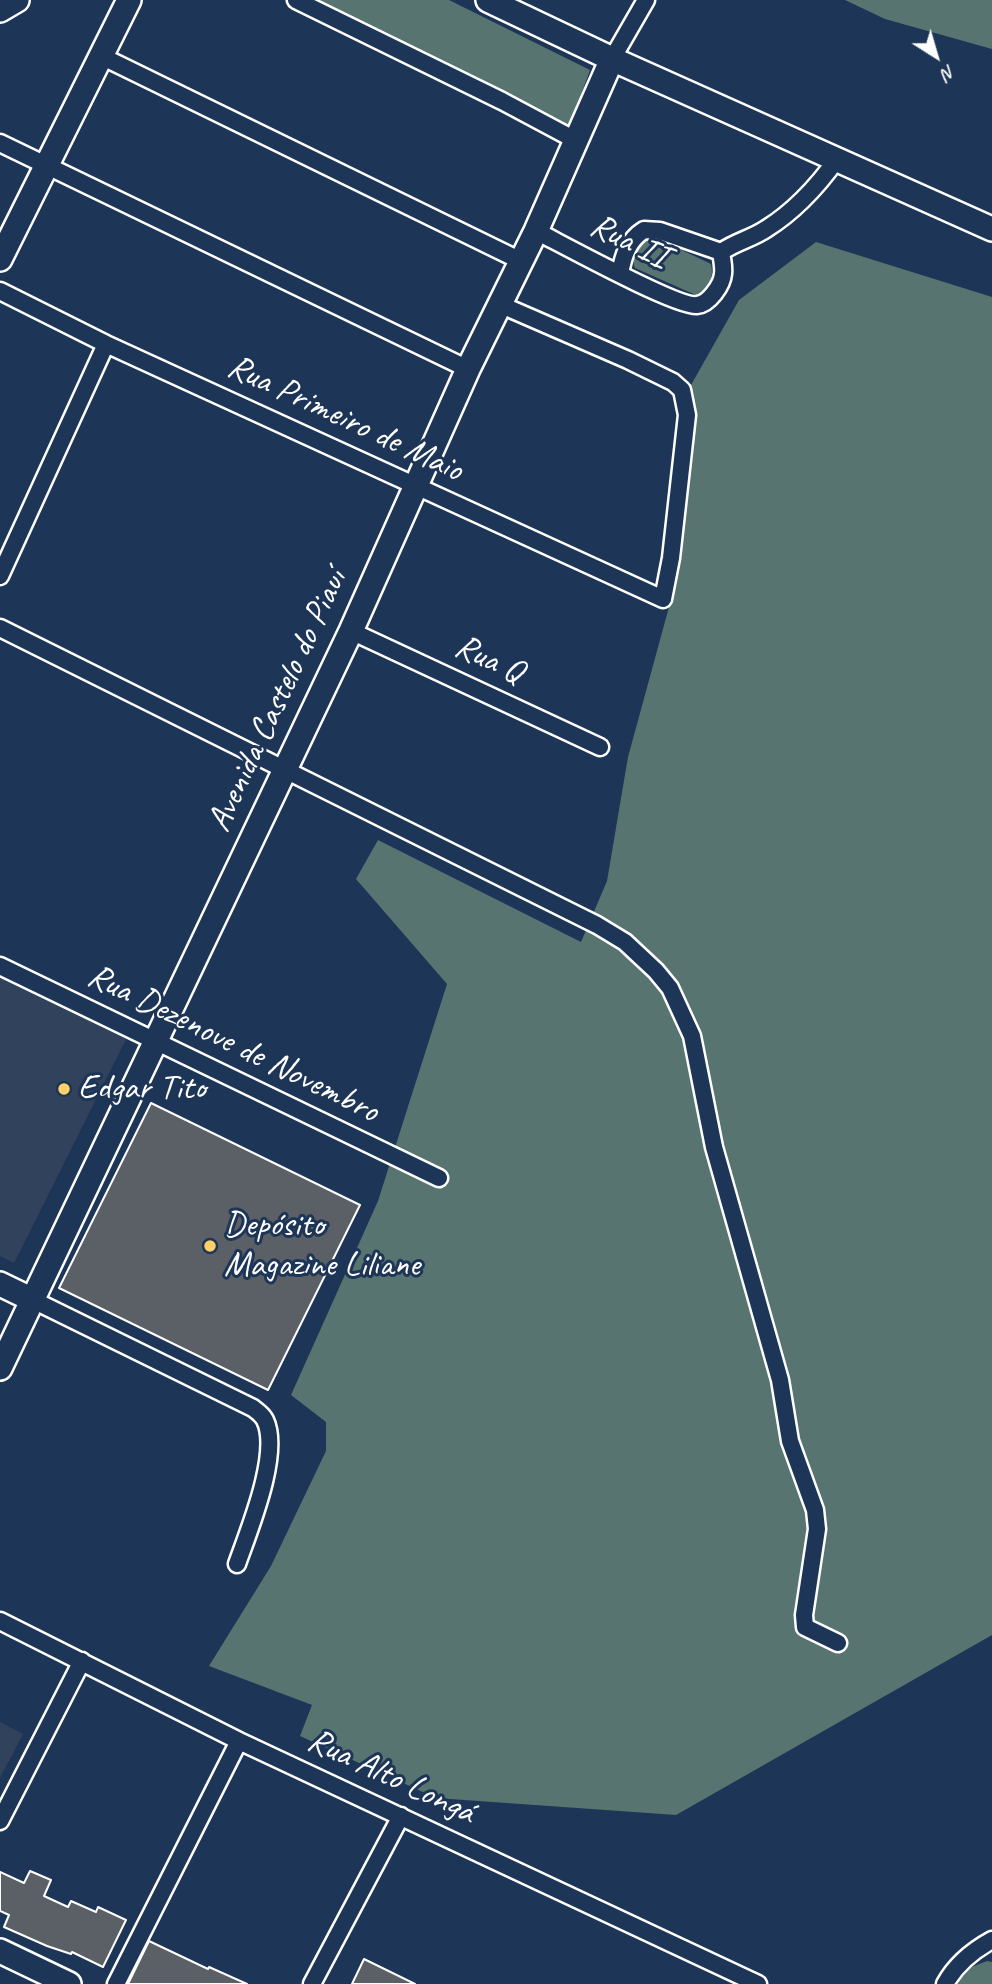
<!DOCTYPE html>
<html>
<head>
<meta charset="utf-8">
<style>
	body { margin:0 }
	#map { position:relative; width:992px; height:1984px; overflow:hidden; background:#1d3557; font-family:Caveat,sans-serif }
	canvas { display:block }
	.north { position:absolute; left:901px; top:21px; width:70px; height:70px; -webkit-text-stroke:5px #1d3557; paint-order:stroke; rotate:143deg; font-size:19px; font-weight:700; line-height:28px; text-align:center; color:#fff }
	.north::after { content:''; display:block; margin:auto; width:24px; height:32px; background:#fff; clip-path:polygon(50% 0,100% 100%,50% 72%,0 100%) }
</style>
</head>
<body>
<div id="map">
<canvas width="992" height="1984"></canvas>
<div class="north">N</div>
</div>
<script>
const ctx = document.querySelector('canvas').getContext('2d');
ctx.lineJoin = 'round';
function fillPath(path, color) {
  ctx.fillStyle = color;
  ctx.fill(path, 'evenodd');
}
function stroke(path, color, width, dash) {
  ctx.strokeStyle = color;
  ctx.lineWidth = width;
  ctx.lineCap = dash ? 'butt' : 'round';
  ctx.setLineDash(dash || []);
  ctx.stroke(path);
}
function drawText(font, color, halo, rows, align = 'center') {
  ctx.font = font + ' Caveat,sans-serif';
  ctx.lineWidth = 6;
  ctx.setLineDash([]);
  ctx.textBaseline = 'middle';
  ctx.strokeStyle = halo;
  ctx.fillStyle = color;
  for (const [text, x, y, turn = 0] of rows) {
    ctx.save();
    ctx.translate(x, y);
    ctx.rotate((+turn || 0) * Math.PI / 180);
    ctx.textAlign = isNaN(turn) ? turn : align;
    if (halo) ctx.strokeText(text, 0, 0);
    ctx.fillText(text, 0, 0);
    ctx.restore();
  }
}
fillPath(new Path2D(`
	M0,976L126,1039L14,1263L0,1256Z
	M0,1722L23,1734L0,1778Z`), '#30425c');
fillPath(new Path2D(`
	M311,0H449L590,70L569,128Z
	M845,0H992V49L885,19Z
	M650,235L711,264C714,278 710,288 698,296L635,268C630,253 637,243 650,235Z
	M816,242L992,297V1635L676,1815L436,1798L300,1736L312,1705L209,1666L271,1566L326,1451V1422L291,1395L378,1201L447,984L356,879L378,840L581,942L607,881L628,757L669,607L691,385L739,300Z
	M987,1961L992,1962V1984H952L964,1970Z`), '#587471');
const building = new Path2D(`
	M151,1103L360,1205L268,1390L59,1288Z
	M30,1871L51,1880L44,1896L68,1907L71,1901L96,1912L98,1907L126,1920L103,1967L72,1952L71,1954L47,1946L4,1927L9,1915L0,1911V1872L24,1883Z
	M149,1941L208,1969L209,1967L247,1984H128Z
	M364,1959L415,1984H352Z`);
fillPath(building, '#5b5f66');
stroke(building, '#fff', 2);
const street = new Path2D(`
	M296,0L502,101L577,141
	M101,56L521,261
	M612,59L646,0
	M0,143L468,369
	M536,231C560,243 678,308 697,305C709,304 722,285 723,274C724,267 722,259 721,252
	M721,252C737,241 751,239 766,229C795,211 817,187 837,159
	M620,274C623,256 628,240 644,230L660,231L721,252
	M0,291L106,344L663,599L671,558L687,415L682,390L673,382L628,360L499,304
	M0,576L106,344
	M0,628L597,925L625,942L656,971L670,988L692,1036L714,1147L780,1380L790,1441L815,1510L817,1529L804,1615L805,1627L838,1643
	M351,631L600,747
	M0,966L439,1178
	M33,1300L253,1408C258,1412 262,1414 265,1420C281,1453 249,1530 237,1564
	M0,1621L239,1741L758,1984
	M0,1821L82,1661
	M116,1984L239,1741
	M312,1984L401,1816
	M945,1984C956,1964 972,1951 992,1940`);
const secondary = new Path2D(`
	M488,0L612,59L992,229
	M0,10L17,0
	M0,259L129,0
	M0,1284L33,1300
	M0,1368L351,631L468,369L536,231L612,59
	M0,1951L69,1984`);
stroke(street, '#fff', 21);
stroke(secondary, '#fff', 28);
stroke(street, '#1d3557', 16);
stroke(secondary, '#1d3557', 23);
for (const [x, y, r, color] of [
	[64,1089,7,"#ffd166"],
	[210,1246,7,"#ffd166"]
]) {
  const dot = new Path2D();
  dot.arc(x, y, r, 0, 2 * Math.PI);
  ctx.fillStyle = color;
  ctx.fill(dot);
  stroke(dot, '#1d3557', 2.5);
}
drawText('35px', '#fff', '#1d3557', [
	["Rua II",629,242,26],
	["Rua Primeiro de Maio",345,419,25],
	["Rua Q",489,660,25],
	["Avenida Castelo do Piauí",278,701,-65],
	["Rua Dezenove de Novembro",233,1044,26],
	["Rua Alto Longá",391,1777,25]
]);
drawText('35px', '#fff', '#1d3557', [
	["Edgar Tito",78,1089],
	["Depósito",224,1226],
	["Magazine Liliane",224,1266]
], 'left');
</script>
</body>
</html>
